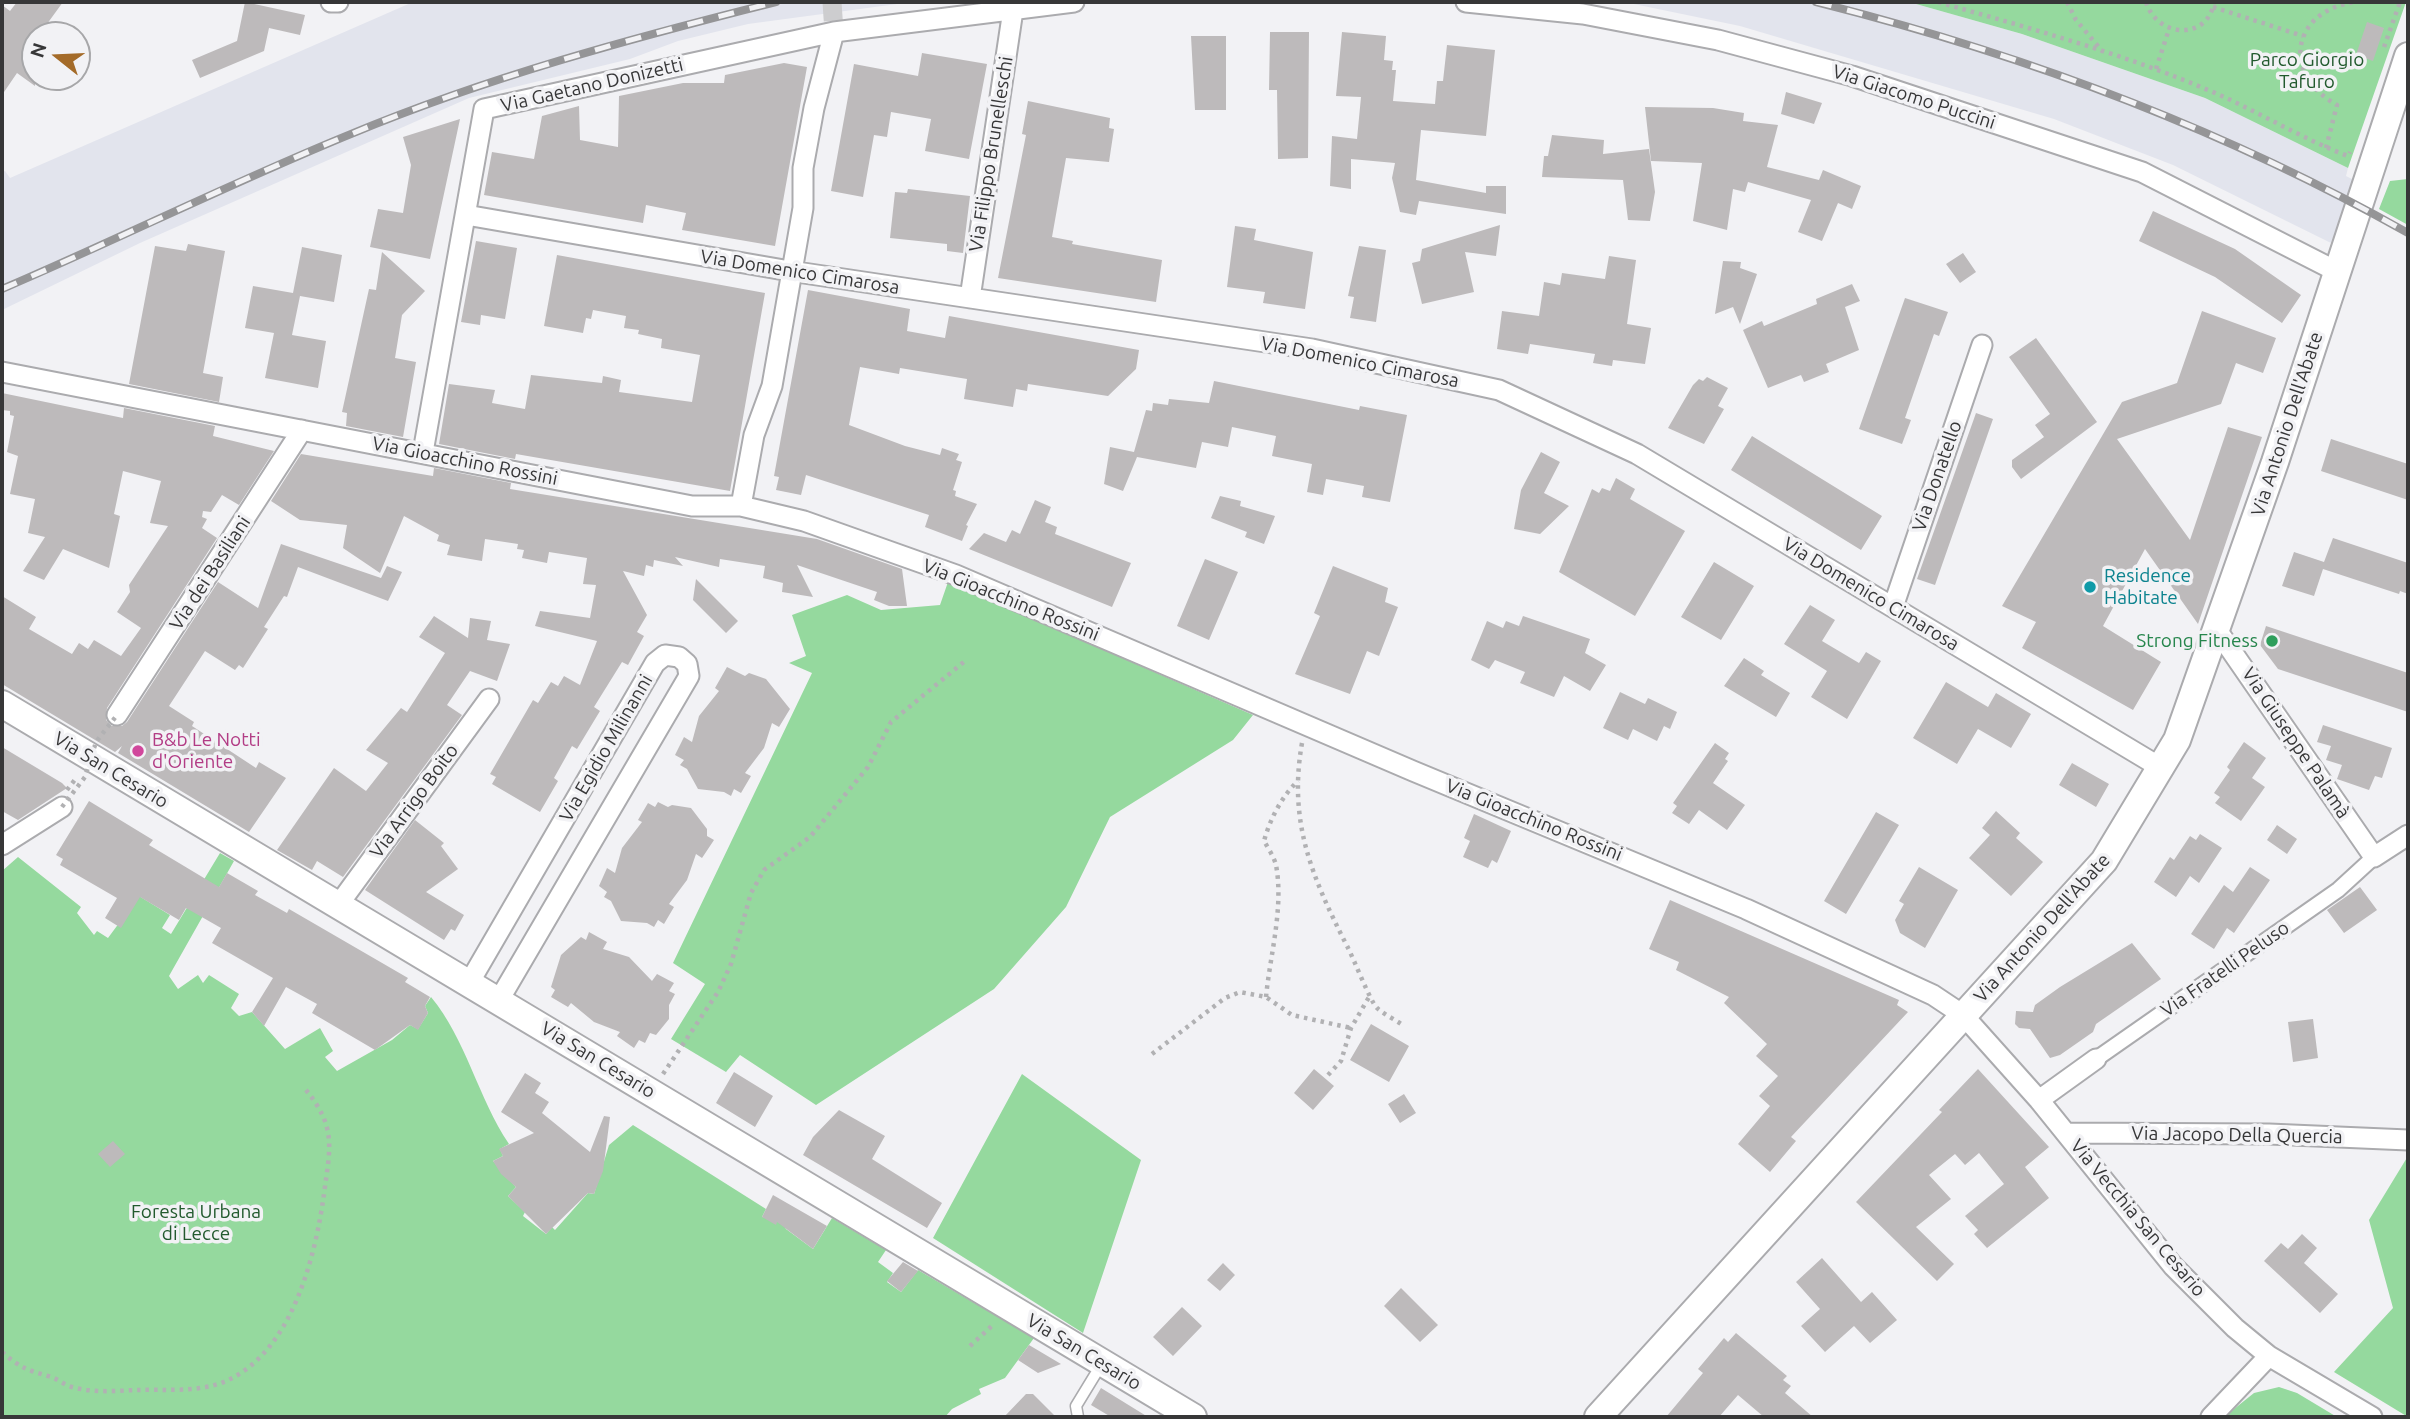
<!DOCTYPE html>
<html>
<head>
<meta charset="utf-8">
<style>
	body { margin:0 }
	#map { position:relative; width:2410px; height:1419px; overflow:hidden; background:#f2f2f5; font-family:Ubuntu,sans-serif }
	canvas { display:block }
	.frame { position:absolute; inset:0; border:4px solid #373738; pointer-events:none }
	.north { position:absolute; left:21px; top:21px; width:70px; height:70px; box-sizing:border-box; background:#f2f2f5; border:2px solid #a7a7a9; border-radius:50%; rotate:288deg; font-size:19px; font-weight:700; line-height:28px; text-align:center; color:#373738 }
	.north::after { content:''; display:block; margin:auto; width:24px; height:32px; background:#a46b29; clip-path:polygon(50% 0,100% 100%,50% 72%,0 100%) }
</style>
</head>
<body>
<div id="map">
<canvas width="2410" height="1419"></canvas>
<div class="frame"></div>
<div class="north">N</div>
</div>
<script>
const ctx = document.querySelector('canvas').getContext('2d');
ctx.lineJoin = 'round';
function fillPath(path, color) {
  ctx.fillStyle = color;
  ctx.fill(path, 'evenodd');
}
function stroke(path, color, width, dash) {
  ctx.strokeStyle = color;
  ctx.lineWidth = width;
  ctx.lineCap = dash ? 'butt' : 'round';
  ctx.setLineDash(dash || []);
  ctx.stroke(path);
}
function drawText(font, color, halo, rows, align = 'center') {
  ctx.font = font + ' Ubuntu,sans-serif';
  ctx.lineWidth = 7;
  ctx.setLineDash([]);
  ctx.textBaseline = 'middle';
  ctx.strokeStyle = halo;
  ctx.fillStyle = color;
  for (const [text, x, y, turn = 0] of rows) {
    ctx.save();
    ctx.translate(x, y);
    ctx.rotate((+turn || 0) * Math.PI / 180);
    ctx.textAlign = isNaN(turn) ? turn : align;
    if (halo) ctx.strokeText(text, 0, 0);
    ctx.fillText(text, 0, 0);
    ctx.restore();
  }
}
fillPath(new Path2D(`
	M413,2H912L748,24L678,41L630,59L469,98L140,243L2,310V172L5,171L10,178Z
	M1624,2H1909L2022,34L2205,98L2348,168L2346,176L2354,180L2331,243L2173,165L2054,119L1740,26Z`), '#e2e4ed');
fillPath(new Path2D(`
	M1909,2H2406L2348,168L2205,98L2022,34Z
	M2408,179V225L2379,209L2390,181Z
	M948,582L1253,715L1233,740L1110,817L1066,907L994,989L816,1105L740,1055L726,1072L671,1039L705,984L673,963L812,673L789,663L806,656L792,615L847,595L881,610L940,605Z
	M220,853L234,861L169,976L178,989L198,975L203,983L209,975L239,994L231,1008L239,1016L252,1012L285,1049L320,1028L333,1051L325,1057L337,1071L392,1040L410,1025L418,1029L428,1013L425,1006L431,997C466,1039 478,1098 509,1144L500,1149L503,1156L493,1161L516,1187L508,1196L525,1212L523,1216L546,1234L552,1227L555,1230L588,1193L594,1194L609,1145L633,1125L766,1209L762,1217L780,1218L786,1229L813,1249L832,1218L886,1250L878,1262L893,1273L887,1282L901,1292L918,1270L1034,1338L1005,1378L979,1389L981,1394L952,1409L945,1417H2V871L18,857L81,907L77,913L94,935L97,931L108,938L139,896L170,915L162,928L171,934Z
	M1022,1074L1141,1160L1083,1333L933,1238Z
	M2408,1156V1417L2334,1372L2393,1308L2369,1220Z
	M2279,1387L2297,1393L2337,1417H2224L2254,1393Z`), '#95d99e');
fillPath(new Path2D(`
	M17,2H63L39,35H35V86L17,73L2,95V5L10,11Z
	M245,2L305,15L300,35L269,28L264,51L200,78L192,60L237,41Z
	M2367,22L2384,28L2373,61L2356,55Z
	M1270,32H1309L1308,158L1278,159L1277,90H1269Z
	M1342,32L1386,36L1384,60L1393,61L1392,70H1396L1393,101L1435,104L1437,81H1443L1447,45L1495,50L1486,136L1421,130L1416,180L1486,193V186H1506V214L1419,201L1416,215L1400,212L1392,178L1395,163L1351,159V189L1330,186L1332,136L1357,139L1361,97L1336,96Z
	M1191,36H1226V110H1195Z
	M922,53L987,64L969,159L925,151L931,119L891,112L887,137L874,135L863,197L831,191L854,64L918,76Z
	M784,63L807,67L775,246L682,230L686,213L646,205L643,223L484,195L492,152L534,159L542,116L579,106L580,140L618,147L619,96L683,83H724L725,75Z
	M1786,92L1822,103L1814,124L1781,114Z
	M1028,101L1110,118L1109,128L1114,129L1109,162L1066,158L1052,237L1073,241L1072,244L1162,260L1156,302L998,278L1026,135L1022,134Z
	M1645,107L1713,108L1744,113L1743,121L1778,125L1767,167L1819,180L1823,170L1861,186L1852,209L1838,203L1822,241L1798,232L1811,200L1748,182L1745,192L1733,189L1727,230L1693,221L1702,163L1651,161Z
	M460,119L430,259L370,247L378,209L403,213L411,165L403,137Z
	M1552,135L1604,140L1603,154L1649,149L1655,192L1650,221L1628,220L1623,180L1542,177L1544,156H1548Z
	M908,189L970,196L963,253L947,251V244L890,238L895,192L907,193Z
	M2153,211L2235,249L2301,295L2282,323L2215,277L2139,241Z
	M1500,225L1496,256L1465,252L1474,292L1422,304L1412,263L1420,261L1422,249Z
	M1235,226L1256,229L1254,240L1313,252L1305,309L1263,303L1265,292L1227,287Z
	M476,241L517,248L505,319L481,315L480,325L461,322Z
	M188,244L225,251L203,373L223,377L219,402L129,384L155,246L186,251Z
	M1359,246L1386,250L1376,322L1350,318L1354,297L1348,296Z
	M302,247L342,255L334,302L300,296L292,335L326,341L318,388L265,378L274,333L245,328L253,286L293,293Z
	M382,252L425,291L402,315L395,358L416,362L403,437L346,426L347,413L342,412L369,289L376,290Z
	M1963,253L1976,272L1960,283L1946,264Z
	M557,255L765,293L730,491L516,454L515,459L439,444L449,384L495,390L492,403L525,409L531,375L602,383L603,376L621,380L619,392L692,402L700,355L661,348L662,339L638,334L639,330L624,328L626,316L593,310L591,319L586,318L583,333L544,326Z
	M1609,256L1636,260L1627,324L1651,328L1645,364L1613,360L1612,366L1593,363L1595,354L1530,344L1528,354L1497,349L1502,311L1539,316L1544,282L1560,285L1562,273L1605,279Z
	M1723,261L1741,262L1740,268L1757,274L1740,324L1733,307L1715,314Z
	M1852,284L1860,301L1845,307L1859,350L1826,364L1829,372L1804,382L1801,375L1768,388L1743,330L1762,321L1764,326L1817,304L1816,299Z
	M808,290L910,309L907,331L945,338L949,316L1139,350L1136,369L1108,396L1028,384L1027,391L1016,389L1013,407L964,399L967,379L900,368L899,374L860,367L849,425L905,446L940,455L942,448L959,454L956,460L962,462L953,490L956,491L955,496L977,504L966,525L968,526L962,541L925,527L929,515L806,475L801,495L776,490L779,477L774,476Z
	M1905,298L1948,312L1939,336L1934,334L1905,418L1911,420L1902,444L1859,429Z
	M2202,311L2276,338L2263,373L2236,363L2221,404L2117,439L2190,540L2228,427L2262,437L2198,624L2145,549L2103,626L2161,662L2133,710L2022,648L2036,622L2002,606L2122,402L2177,383Z
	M2036,338L2097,422L2021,479L2012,467V460L2044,437L2035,425L2050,414L2009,357Z
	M1707,377L1728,388L1718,406L1724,409L1704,444L1668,428L1693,385L1699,379L1703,381Z
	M1214,381L1359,410L1360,406L1407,415L1390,502L1362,497L1364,486L1326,479L1323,495L1307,492L1312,464L1272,456L1276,436L1232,427L1228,447L1202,442L1196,468L1137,457L1123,491L1104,484L1110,447L1134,452L1146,410L1152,411L1153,403L1168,405L1169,399L1209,403Z
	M2,393L123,418L124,408L215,426L213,436L274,451L239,505L222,495L211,512L203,511L202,517L207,519L202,528L217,538L107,708L106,720L111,726H122L127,722L218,582L258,608L281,544L381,578L387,566L402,572L388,601L298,567L287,597L284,596L264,627L268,629L243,668L239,665L235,670L205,651L169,706L194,722L192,726L256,768L259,762L286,778L249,832L118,753L122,746L115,752L2,684V596L36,617L29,629L72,654L79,643L88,649L94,640L121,656L141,628L117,612L130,592L129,585L168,526L150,523L161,481L123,471L114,514L120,516L109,568L63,549L44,580L23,571L45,537L28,533L35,499L10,494L18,456L7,452L14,416L10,415V411L2,410Z
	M1976,413L1993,419L1935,585L1917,579Z
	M1752,436L1882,516L1861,550L1731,470Z
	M2331,439L2408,464V500L2321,471Z
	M1541,452L1560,462L1544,493L1569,506L1540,534L1514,529L1521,490Z
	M301,454L433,476L434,468L511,483L510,489L817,539L902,569L907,606H889L874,600L877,592L797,565L813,597L782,592L783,583L763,578L765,566L720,559L719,567L675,557L683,566L654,560L653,567L646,565L644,576L623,571L647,615L637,632L644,636L628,665L622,662L594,707L600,711L577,749L572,746L554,778L558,781L540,812L492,784L496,777L490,774L533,700L538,703L551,682L558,686L564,676L580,685L597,641L535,626L540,611L590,618L596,585L583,584L587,558L549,552L547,563L522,558L524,550L517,549L518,544L485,539L482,561L447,555L450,545L437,541L439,535L404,516L380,573L343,548L347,525L300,520L271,501Z
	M1616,478L1635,489L1630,499L1685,531L1635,616L1559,572L1592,489L1599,493L1602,488L1610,491Z
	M1220,496L1241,501L1240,506L1275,516L1264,544L1245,537L1247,532L1211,518Z
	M1035,500L1051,507L1045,522L1057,527L1055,534L1131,563L1112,607L969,549L984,533L1006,542L1012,530L1020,534Z
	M2333,538L2408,563V594L2400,591L2399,594L2323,569L2314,596L2282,586L2294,552L2324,562Z
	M1205,559L1238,572L1209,640L1177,626Z
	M1714,562L1754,586L1721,640L1681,617Z
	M1333,566L1388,588L1385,602L1398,607L1379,656L1367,651L1350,694L1295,674L1320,616L1314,613Z
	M696,579L738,621L726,633L693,600Z
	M1810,605L1835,620L1822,641L1859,663L1866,652L1881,661L1847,719L1811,697L1827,671L1784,644Z
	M434,616L468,638L470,618L491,621L487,640L510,644L497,681L470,671L447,705L462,715L343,877L317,861L312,870L277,850L334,768L366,791L388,763L366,750L401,708L407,712L445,653L419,637Z
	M1523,616L1590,639L1585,653L1606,665L1590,691L1564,676L1554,697L1520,683L1525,672L1495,660L1489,669L1471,660L1487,621L1503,628L1506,621L1519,626Z
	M2266,626L2408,673V712L2278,669L2260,645Z
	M1744,658L1764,671L1761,675L1790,693L1776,717L1724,686Z
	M727,667L745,676L749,673L766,679L790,709L779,727L772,723L764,748L745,773L751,776L741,793L734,789L731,796L724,792L698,789L687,769L680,765L684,760L675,755L684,737L692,742L699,716L719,691L715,688Z
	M1946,682L1988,707L1996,693L2031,714L2011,748L1978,729L1957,764L1913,738Z
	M1620,692L1645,704L1648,698L1677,712L1670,729L1664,726L1657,741L1633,729L1628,740L1603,728Z
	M2323,725L2392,748L2382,778L2375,776L2369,790L2337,779L2342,765L2326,760L2331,746L2317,742Z
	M2244,742L2266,758L2252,778L2265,787L2241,821L2215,803L2220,797L2214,793L2230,770L2227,767Z
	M1715,743L1729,753L1725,759L1728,761L1713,783L1745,805L1727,830L1699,810L1689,824L1672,813L1677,806L1673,803Z
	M2,747L62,783L67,788L18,820L2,811Z
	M2072,763L2109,784L2096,807L2059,785Z
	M89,801L153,840L149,845L219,887L227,873L258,891L255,895L287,913L289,909L408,978L405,982L430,997L425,1006L428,1013L418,1030L410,1025L375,1050L312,1013L317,1004L286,987L264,1026L252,1012L273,978L212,943L221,928L186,908L179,920L140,897L121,928L105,918L117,898L60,865L63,859L56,855Z
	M658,802L668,807L672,805L691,808L707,829V836L714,840L702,858L696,854L687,880L669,904L674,907L664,924L658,920L654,927L647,923L621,921L611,901L604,897L607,892L599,886L607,868L615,873L622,848L642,822L638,820L648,803L655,807Z
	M1996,811L2020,833L2016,838L2043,862L2011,896L1969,858L1990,835L1982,828Z
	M1876,812L1899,825L1846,914L1824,901Z
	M1474,814L1511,831L1497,863L1492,860L1488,868L1463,857L1470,841L1464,838Z
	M415,820L444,843L441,846L458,869L426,892L464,915L455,931L451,929L444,940L365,890Z
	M2277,825L2297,839L2287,854L2267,840Z
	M2200,834L2222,848L2199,883L2190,876L2176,897L2154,882L2170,857L2174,860L2190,836L2196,840Z
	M1919,867L1958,890L1925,948L1900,933L1895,920L1904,904L1899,901Z
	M2250,867L2270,880L2234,933L2227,928L2214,949L2191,934L2224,885L2233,892Z
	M2360,887L2377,910L2344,933L2327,910Z
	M1670,900L1899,1000L1897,1005L1908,1012L1791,1137L1796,1141L1770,1172L1738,1144L1770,1106L1759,1096L1778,1076L1756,1056L1767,1044L1724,1003L1729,997L1676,970L1679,962L1649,949Z
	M589,932L607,942L603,949L629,957L652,981L657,974L674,983L669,991L675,994L669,1005V1019L656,1035L650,1033L645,1043L639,1040L634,1048L617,1036L620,1032L594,1022L571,1003L568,1007L551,997L555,990L551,987L561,955L581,937L586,940Z
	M2132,943L2161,979L2096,1024L2093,1032L2060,1055L2050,1058L2030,1029L2019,1028L2015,1024L2016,1011L2033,1012L2035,1005L2060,987Z
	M2313,1019L2318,1058L2293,1062L2288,1022Z
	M1371,1024L1409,1046L1389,1082L1350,1060Z
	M1314,1069L1334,1086L1313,1110L1294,1093Z
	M1978,1069L2049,1147L2025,1167L2049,1198L1987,1248L1974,1234L1978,1230L1965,1216L2004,1184L1979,1153L1965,1165L1955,1154L1929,1175L1951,1199L1916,1227L1954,1264L1937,1281L1856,1202L1942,1112L1939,1110Z
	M734,1072L773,1096L755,1127L716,1103Z
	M525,1073L541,1083L535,1093L549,1102L542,1113L590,1152L604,1116L610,1117L603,1171L594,1194L588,1193L546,1234L508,1196L516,1187L501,1174L493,1161L503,1156L499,1149L534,1133L501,1112Z
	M1404,1094L1416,1113L1400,1123L1388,1104Z
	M839,1110L885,1136L872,1159L942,1203L927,1228L803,1155L813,1137Z
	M113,1141L125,1154L110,1167L98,1154Z
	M773,1195L827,1226L813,1249L777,1222L776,1225L762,1217Z
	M2302,1234L2317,1248L2304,1263L2338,1294L2320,1313L2264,1261L2281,1243L2288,1249Z
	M1822,1258L1861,1302L1872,1292L1897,1320L1870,1343L1854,1326L1825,1352L1801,1326L1820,1309L1796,1282Z
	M903,1262L918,1271L901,1292L887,1281Z
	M1223,1263L1235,1275L1220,1291L1207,1280Z
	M1401,1288L1438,1325L1420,1342L1384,1306Z
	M1182,1307L1202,1326L1173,1356L1153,1337Z
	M1736,1333L1787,1376L1783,1380L1791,1386L1785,1393L1813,1417H1764L1738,1395L1719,1417H1666L1703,1373L1698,1369L1724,1338L1728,1342Z
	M1029,1345L1061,1364L1038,1373L1018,1360Z
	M1101,1388L1148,1417H1111L1091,1405Z
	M1026,1394H1033L1056,1417H1004Z`), '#bdbabb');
stroke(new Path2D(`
	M832,2L834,32`), '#cdcdcf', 19, [19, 10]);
const service = new Path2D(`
	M1078,1417L1076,1406L1101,1365`);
const pedestrian = new Path2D(`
	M2096,1059L2338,890L2374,857`);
const minor = new Path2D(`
	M331,2H338
	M1466,2L1583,14L1718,40L1852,76L2142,172L2338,272
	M466,215L790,271L1312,349L1499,390L1637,454L2163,769
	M970,298L1013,10
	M2,372L692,506H741L804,521L956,575L1413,771L1746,909L1933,995L1963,1015L2039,1100L2173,1266L2235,1328L2269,1356L2372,1417
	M423,452L484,109L834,32L1074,2
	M741,506L754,435L772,386L803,208V168L814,108L834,32
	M1893,607L1982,345
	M2217,630L2374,857L2408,835
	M117,715L302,430
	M2,845L62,807
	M339,904L489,699
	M469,983L655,663L665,655L679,657L687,664L689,676L499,1000
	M2039,1100L2096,1059
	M2066,1133L2269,1134L2408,1140
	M2211,1417L2269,1356`);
const secondary = new Path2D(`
	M2,704L1193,1417
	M1598,1417L2104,861L2177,740L2275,462L2408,56`);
stroke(service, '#ababae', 13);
stroke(pedestrian, '#ababae', 18);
stroke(minor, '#ababae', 23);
stroke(secondary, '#ababae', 30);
stroke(new Path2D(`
	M1938,2C2029,28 2121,53 2208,90C2256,110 2300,138 2348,156L2350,152
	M2067,2L2076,20L2103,52
	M2146,2C2157,38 2208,41 2214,2
	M2213,7L2303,36
	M2384,47L2400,2
	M2156,69L2169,29
	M2326,148L2337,105C2281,74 2291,11 2355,2
	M1302,743C1288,822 1312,877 1347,946C1354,959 1370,1001 1377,1008C1385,1015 1396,1020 1404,1026
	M67,790L77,777
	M1266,997C1270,955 1284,908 1276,865C1274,857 1268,848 1264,841C1270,819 1282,796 1298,781
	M1152,1054L1225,998L1240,992L1266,997L1292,1015L1351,1028
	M663,1074L718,992L731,964L751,893L764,870L810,837L868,767L891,722L965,661
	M1328,1075L1341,1061L1351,1028L1369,997
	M970,1346L995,1323
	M2,1352C19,1367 27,1370 48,1376C57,1378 64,1385 72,1387C93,1393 115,1391 136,1390C164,1389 199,1393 226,1381C292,1352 315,1258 324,1194C330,1148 337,1128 306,1090`), '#b1b1b3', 4.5, [3.5, 5]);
stroke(service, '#fff', 10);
stroke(pedestrian, '#fff', 14);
stroke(minor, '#fff', 19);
stroke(secondary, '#fff', 26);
const rail = new Path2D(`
	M1816,2C2023,54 2222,128 2408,233
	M2,289C119,239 233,182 351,134C488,77 632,38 776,2`);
stroke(rail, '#959597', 8);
stroke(rail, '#f2f2f5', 5, [16]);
stroke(new Path2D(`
	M62,807L85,777L96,742L117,715`), '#b1b1b3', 4.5, [3.5, 5]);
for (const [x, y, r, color] of [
	[2090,587,7,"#0f9aa8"],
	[2272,641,7,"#2e9e5b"],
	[138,751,7,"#d1479c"]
]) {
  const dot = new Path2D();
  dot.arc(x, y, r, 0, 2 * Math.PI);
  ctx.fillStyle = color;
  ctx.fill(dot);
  stroke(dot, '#f2f2f5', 2.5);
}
drawText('19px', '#225a2e', '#f2f2f5', [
	["Parco Giorgio",2307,60],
	["Tafuro",2307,82],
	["Foresta Urbana",196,1212],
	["di Lecce",196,1234]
]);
drawText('19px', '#373738', '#f2f2f5', [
	["Via Gaetano Donizetti",592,85,-13],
	["Via Giacomo Puccini",1914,97,18],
	["Via Filippo Brunelleschi",991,154,-81],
	["Via Domenico Cimarosa",800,272,9],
	["Via Domenico Cimarosa",1360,362,11],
	["Via Antonio Dell'Abate",2287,424,-72],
	["Via Gioacchino Rossini",465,461,11],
	["Via Donatello",1937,476,-71],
	["Via dei Basiliani",210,573,-57],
	["Via Domenico Cimarosa",1871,594,31],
	["Via Gioacchino Rossini",1011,600,22],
	["Via Giuseppe Palamà",2296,743,56],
	["Via Egidio Milinanni",606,748,-60],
	["Via San Cesario",111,770,31],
	["Via Arrigo Boito",414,801,-54],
	["Via Gioacchino Rossini",1534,820,22],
	["Via Antonio Dell'Abate",2042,928,-48],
	["Via Fratelli Peluso",2225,969,-35],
	["Via San Cesario",598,1060,31],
	["Via Jacopo Della Quercia",2237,1135,1],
	["Via Vecchia San Cesario",2138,1218,50],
	["Via San Cesario",1084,1352,31]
]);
drawText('19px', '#0d838f', '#f2f2f5', [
	["Residence",2104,576],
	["Habitate",2104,598]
], 'left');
drawText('19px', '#27864d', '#f2f2f5', [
	["Strong Fitness",2258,641]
], 'right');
drawText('19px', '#b23c85', '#f2f2f5', [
	["B&b Le Notti",152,740],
	["d'Oriente",152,762]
], 'left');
</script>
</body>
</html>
